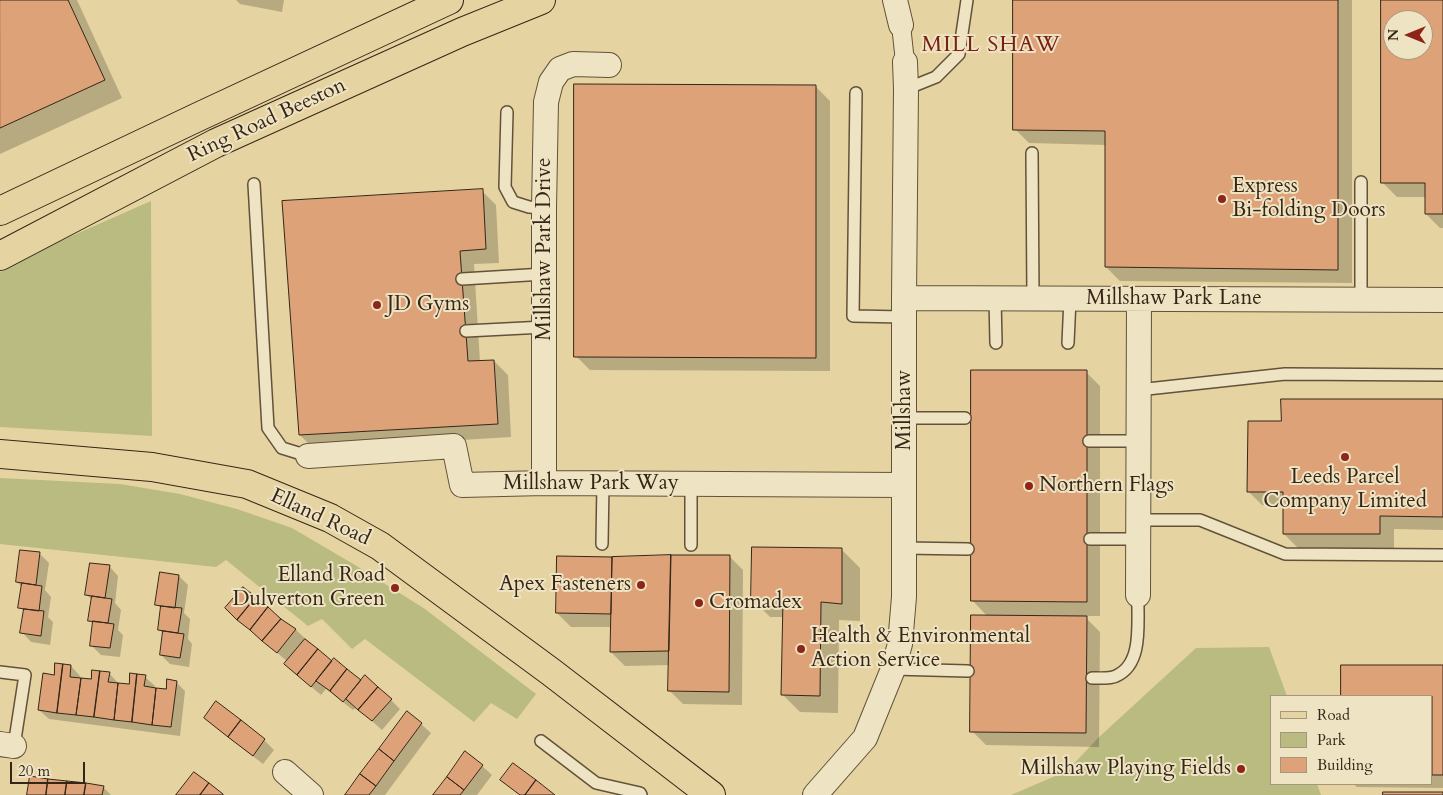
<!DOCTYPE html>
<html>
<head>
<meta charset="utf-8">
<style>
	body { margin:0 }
	#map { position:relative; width:1443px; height:795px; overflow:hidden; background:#e5d4a1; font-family:Cardo,serif }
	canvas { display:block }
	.legend { position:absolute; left:1270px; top:695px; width:162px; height:90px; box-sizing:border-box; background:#eee3c2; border:1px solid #a4977e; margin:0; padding:6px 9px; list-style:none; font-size:15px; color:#362618 }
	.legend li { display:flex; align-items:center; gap:10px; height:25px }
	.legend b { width:25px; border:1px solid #a4977e }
	.north { position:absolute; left:1383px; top:10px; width:50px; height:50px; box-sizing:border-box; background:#eee3c2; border:1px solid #a4977e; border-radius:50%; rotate:270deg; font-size:14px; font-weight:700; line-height:20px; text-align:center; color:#362618 }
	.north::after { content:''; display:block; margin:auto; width:18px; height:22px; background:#8f2418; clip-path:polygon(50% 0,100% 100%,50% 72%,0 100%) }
	.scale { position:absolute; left:10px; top:762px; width:75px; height:22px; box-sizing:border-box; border:2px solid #362618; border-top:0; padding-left:6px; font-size:15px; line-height:18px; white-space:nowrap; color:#362618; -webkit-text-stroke:4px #eee3c2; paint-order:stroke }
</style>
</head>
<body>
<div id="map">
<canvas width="1443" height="795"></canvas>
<ul class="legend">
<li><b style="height:6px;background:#e5d4a1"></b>Road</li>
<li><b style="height:14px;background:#b9bb81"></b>Park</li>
<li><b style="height:14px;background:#dda277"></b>Building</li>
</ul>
<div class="north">N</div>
<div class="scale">20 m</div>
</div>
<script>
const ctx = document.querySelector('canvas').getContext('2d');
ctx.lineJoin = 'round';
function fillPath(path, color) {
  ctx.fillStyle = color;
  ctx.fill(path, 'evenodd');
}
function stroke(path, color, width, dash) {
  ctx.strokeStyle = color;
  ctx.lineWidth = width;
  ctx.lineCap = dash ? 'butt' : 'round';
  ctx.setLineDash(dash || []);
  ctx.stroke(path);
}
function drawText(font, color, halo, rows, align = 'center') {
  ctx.font = font + ' Cardo,serif';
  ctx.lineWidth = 4;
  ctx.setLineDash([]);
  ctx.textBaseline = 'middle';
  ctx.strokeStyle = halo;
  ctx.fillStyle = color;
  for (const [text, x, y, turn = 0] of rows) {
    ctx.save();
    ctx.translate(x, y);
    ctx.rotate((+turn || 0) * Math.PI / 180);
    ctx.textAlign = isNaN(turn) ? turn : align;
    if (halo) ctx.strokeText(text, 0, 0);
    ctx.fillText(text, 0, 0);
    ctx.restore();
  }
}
fillPath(new Path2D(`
	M151,201L152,436L0,427V272L42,249Z
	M0,478L120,484L180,494L237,509L292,528L355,565L425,609L536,694L517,719L491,703L474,722L365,639L352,649L322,619L308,626L226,560L216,567L0,544Z
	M1269,647L1287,696H1272V784H1317L1321,795H1011L1067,771L1098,738L1196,648Z`), '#b9bb81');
fillPath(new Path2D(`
	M0,0H77L122,98L0,154Z
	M236,0H284L282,12L240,4Z
	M1015,0H1352V283L1120,281L1106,267V145L1029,143L1015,129Z
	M1383,0H1443V228H1440L1426,214V197H1397L1383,183ZM1393,20H1423V50H1393Z
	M816,87L830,101V371L590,370L576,356Z
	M482,191L496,205L499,263L474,264L480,362L494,361L508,375L511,437L314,449L300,435Z
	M1086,372L1100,386V616H1084L1100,632L1099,747L986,745L972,731L988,617L972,600Z
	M1443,400V530L1394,529V548H1298L1284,534V505H1262L1248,491L1282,422Z
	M842,550L860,568V621L839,620L838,713L800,712L782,694L784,617H770L752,599Z
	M39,553L49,563L45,590L51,597L48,617L53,622L50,645L31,642L22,632L25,612L20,607L22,587L17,582Z
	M729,556L743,570L742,705L683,704L669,690L670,665L625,666L611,652L612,627H571L557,613L612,558Z
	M109,566L118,576L115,603L121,610L118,630L123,635L120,657L101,655L91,645L94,625L90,620L92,600L87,595Z
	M179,576L188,585L184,613L190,619L188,639L192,644L189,667L170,664L161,655L164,634L159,630L162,610L157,604Z
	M236,618L280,620L296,630L332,663L334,660L361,681L391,700L400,709L382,730L356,707L353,710L326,689L321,695L295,673L288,662Z
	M71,666L80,676V679L92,681L109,673L118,683V684L130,686L145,677L155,686L154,689L167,690L176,682L185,691L180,736L49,719L39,710L55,676Z
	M1343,666H1443V788L1357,787L1353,784H1432V696H1343Z
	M217,703L264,740L274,750L263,764L215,727L206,718Z
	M421,724L431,733L385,795H346Z
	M482,766L492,775L477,795H435Z
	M103,787L111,795H28Z`), '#0003');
const building = new Path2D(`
	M0,0H68L105,80L0,128Z
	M1013,0H1338V270L1105,267V131L1013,130Z
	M1381,0H1443V214H1425V183H1381ZM1393,20H1423V50H1393Z
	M574,84L816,85V358L574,357Z
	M483,189L486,249L460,251L462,279L468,361L494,360L498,424L299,435L282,201Z
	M971,370H1087V602L971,601Z
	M1281,399H1443V517L1380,516V534H1283V492H1247L1248,421H1281Z
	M752,547L842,548V604L821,602L820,696L781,695L783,600H751Z
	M20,550L40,552L36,585L16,582Z
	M671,555H730L729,692L668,691Z
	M671,555L669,651L610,652L612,557Z
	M557,556L612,557L611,614L556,613Z
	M90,563L110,565L105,598L85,595Z
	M160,572L179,575L175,608L155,605Z
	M22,583L42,586L39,611L18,608Z
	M243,587L256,597L237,620L225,608Z
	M92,596L112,599L108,623L88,621Z
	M256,597L268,607L250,630L237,620Z
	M161,606L182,608L178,633L158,630Z
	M268,607L281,619L262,641L250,630Z
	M24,609L44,611L41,636L20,633Z
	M971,615L1087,616L1086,733L970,732Z
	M281,619L296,629L277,653L262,641Z
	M93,621L114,624L110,648L90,646Z
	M163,631L184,634L180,658L160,655Z
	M305,639L318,649L297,675L284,664Z
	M318,649L332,661L311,687L297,675Z
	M334,658L347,669L330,691L316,681Z
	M55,663L63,664L57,713L38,710L43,673L54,675Z
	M63,664L71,665L70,677L81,678L76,715L57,713Z
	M1341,665H1443V775H1432V696H1341Z
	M347,669L361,680L343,702L330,691Z
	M92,670L100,671L94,717L76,715L81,678L91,679Z
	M100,671L110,672L108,682L118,683L114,720L94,717Z
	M130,673L137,674L132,722L114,720L118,683L129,684Z
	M137,674L146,675L144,686L156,688L152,725L132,722Z
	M365,675L378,687L358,710L346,699Z
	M167,679L177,681L171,727L152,725L156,688L166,689Z
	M378,687L392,699L372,721L358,710Z
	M216,701L241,720L228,737L204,718Z
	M407,711L422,723L394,761L379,749Z
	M241,720L265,739L253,756L228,737Z
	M379,749L394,761L376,786L360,774Z
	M465,751L483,765L464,790L447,777Z
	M513,763L536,780L525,795H520L500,780Z
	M194,772L209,783L200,795H176Z
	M360,774L376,786L369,795H345Z
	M30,776L48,779L46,795H27Z
	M447,777L464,790L460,795H433Z
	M48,779L67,781L65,795H46Z
	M536,780L555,795H525Z
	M67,781L86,783L84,795H65Z
	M86,783L104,786L102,795H84Z
	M209,783L223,794V795H200Z
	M1383,792H1443V795H1383Z`);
fillPath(building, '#dda277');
stroke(building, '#362618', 1);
const service = new Path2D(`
	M906,89L936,77L959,54L967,0
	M856,93L853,316L904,317
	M507,112L505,187L513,202L529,207L544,208
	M1032,153L1033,298
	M1361,182V300
	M254,184L268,428L282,448L308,456
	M462,279L544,274
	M995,298L996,343
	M466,331L544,327
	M1068,343L1070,299
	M1138,390L1285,374L1443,375
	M905,418H965
	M1089,441H1138
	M1138,520H1200L1285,554L1443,555
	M1090,539H1138
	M602,544L603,483
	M691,545V484
	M904,548L968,549
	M893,669L968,671
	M0,672L25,675L14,746
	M1092,678C1099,678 1110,679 1116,676C1144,664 1137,621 1138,595
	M541,741L596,783L640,793L641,795`);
const pedestrian = new Path2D(`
	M901,25L905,62`);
const minor = new Path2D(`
	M895,0L901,25
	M904,298L1443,300
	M308,456L454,446L462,485L544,483L904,485
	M544,483V208L546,102L551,82L560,69L573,64L609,65
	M1138,595L1139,299
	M0,744L14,746
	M285,772L311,795
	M815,795L865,738L893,669L900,644L904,597V298L906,89L905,62`);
const primary = new Path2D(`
	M0,454L152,467L247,484L330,518L380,546L551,672L711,795`);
const trunk = new Path2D(`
	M0,211L198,117L449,0
	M0,256L216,143L462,32L541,0`);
stroke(service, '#62523a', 14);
stroke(pedestrian, '#62523a', 20);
stroke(minor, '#62523a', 26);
stroke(primary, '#362618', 30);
stroke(trunk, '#362618', 30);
stroke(service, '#eee3c2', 11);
stroke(pedestrian, '#eee3c2', 18);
stroke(minor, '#eee3c2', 24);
stroke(primary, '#e5d4a1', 28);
stroke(trunk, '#e5d4a1', 28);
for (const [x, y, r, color] of [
	[1222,199,5,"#8f2418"],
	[377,305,5,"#8f2418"],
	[1345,457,5,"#8f2418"],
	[1029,486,5,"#8f2418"],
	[641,585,5,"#8f2418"],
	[395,588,5,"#8f2418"],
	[699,603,5,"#8f2418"],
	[801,649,5,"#8f2418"],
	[1241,769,5,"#8f2418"]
]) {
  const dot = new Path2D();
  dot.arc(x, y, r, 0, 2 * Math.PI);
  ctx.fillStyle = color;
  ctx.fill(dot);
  stroke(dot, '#eee3c2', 2);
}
drawText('21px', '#362618', '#eee3c2', [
	["Ring Road Beeston",267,121,-25],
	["Millshaw Park Drive",545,249,-90],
	["Millshaw Park Lane",1174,299],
	["Millshaw",905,410,-90],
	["Millshaw Park Way",591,484],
	["Elland Road",320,518,25]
]);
drawText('21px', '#362618', '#eee3c2', [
	["Express",1232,187],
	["Bi-folding Doors",1232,211],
	["JD Gyms",387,305],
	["Leeds Parcel",1345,478,"center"],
	["Company Limited",1345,502,"center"],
	["Northern Flags",1039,486],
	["Elland Road",385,576,"right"],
	["Dulverton Green",385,600,"right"],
	["Apex Fasteners",631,585,"right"],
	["Cromadex",709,603],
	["Health & Environmental",811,637],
	["Action Service",811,661],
	["Millshaw Playing Fields",1231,769,"right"]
], 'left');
ctx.letterSpacing = '1px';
drawText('22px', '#7a1f14', '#eee3c2', [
	["MILL SHAW",991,46]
]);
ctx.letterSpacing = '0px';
</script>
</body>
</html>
